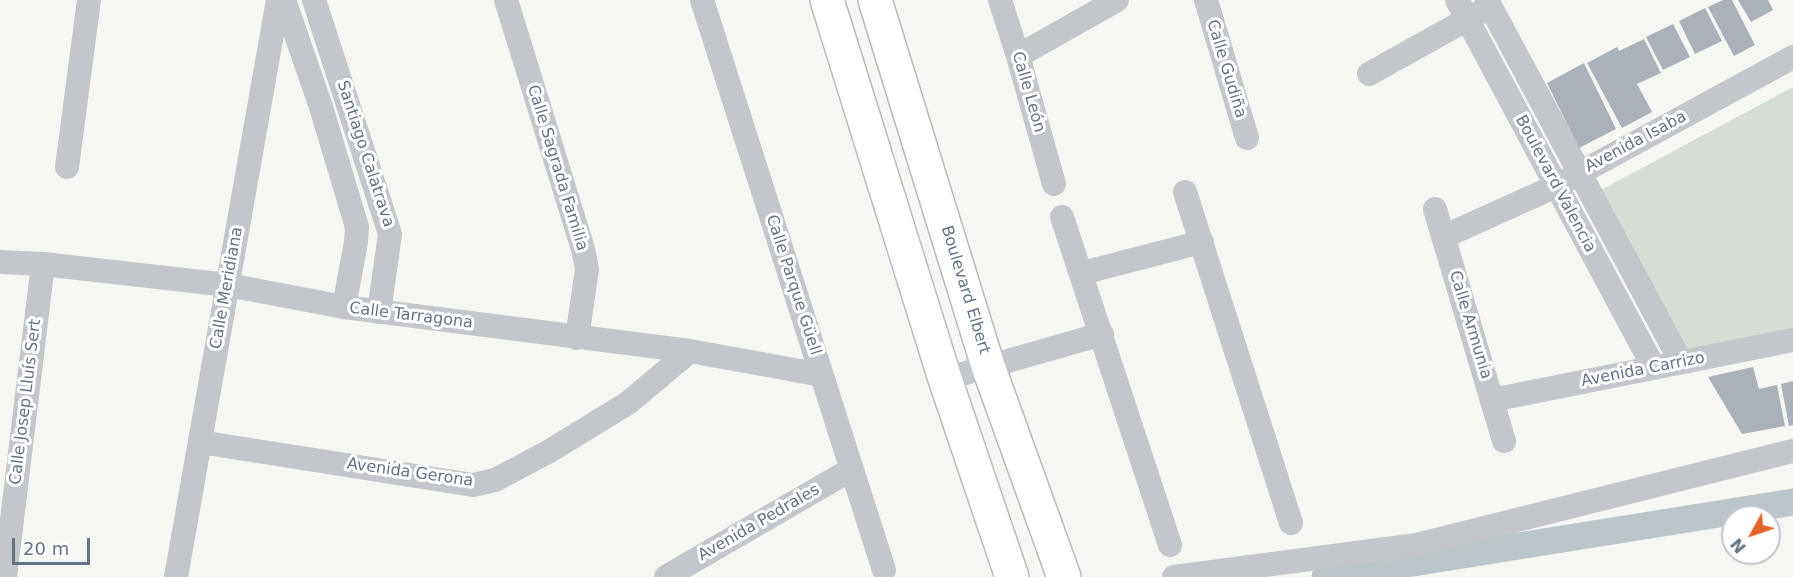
<!DOCTYPE html>
<html>
<head>
<meta charset="utf-8">
<style>
	body { margin:0 }
	#map { position:relative; width:1793px; height:577px; overflow:hidden; background:#f6f6f3; font-family:"DejaVu Sans",sans-serif }
	canvas { display:block }
	.north { position:absolute; left:1721px; top:505px; width:60px; height:60px; box-sizing:border-box; background:#fff; border:2px solid #c1c7ce; border-radius:50%; rotate:230deg; font-size:16px; font-weight:700; line-height:24px; text-align:center; color:#657384 }
	.north::after { content:''; display:block; margin:auto; width:21px; height:27px; background:#e26227; clip-path:polygon(50% 0,100% 100%,50% 72%,0 100%) }
	.scale { position:absolute; left:12px; top:538px; width:78px; height:27px; box-sizing:border-box; border:3px solid #657384; border-top:0; padding-left:8px; font-size:18px; line-height:21px; white-space:nowrap; color:#657384; -webkit-text-stroke:4px #fff; paint-order:stroke }
</style>
</head>
<body>
<div id="map">
<canvas width="1793" height="577"></canvas>
<div class="north">N</div>
<div class="scale">20 m</div>
</div>
<script>
const ctx = document.querySelector('canvas').getContext('2d');
ctx.lineJoin = 'round';
function fillPath(path, color) {
  ctx.fillStyle = color;
  ctx.fill(path, 'evenodd');
}
function stroke(path, color, width, dash) {
  ctx.strokeStyle = color;
  ctx.lineWidth = width;
  ctx.lineCap = dash ? 'butt' : 'round';
  ctx.setLineDash(dash || []);
  ctx.stroke(path);
}
function drawText(font, color, halo, rows, align = 'center') {
  ctx.font = font + ' "DejaVu Sans",sans-serif';
  ctx.lineWidth = 6;
  ctx.setLineDash([]);
  ctx.textBaseline = 'middle';
  ctx.strokeStyle = halo;
  ctx.fillStyle = color;
  for (const [text, x, y, turn = 0] of rows) {
    ctx.save();
    ctx.translate(x, y);
    ctx.rotate((+turn || 0) * Math.PI / 180);
    ctx.textAlign = isNaN(turn) ? turn : align;
    if (halo) ctx.strokeText(text, 0, 0);
    ctx.fillText(text, 0, 0);
    ctx.restore();
  }
}
fillPath(new Path2D(`
	M1793,87V331L1688,357L1601,190Z`), '#d6ddd4');
stroke(new Path2D(`
	M1325,577L1793,502`), '#bbc5ca', 27);
fillPath(new Path2D(`
	M1723,0H1732L1755,45L1734,56L1708,7Z
	M1738,0H1768L1773,10L1751,22Z
	M1705,8L1722,41L1695,54L1679,21Z
	M1673,24L1690,57L1663,70L1646,37Z
	M1644,39L1661,73L1637,84L1652,112L1622,128L1587,63L1617,47L1619,51Z
	M1584,63L1616,129L1579,148L1547,83Z
	M1753,367L1759,389L1777,385L1785,426L1742,434L1708,377Z
	M1793,381V425L1789,426L1781,384Z`), '#aab1b8');
const secondary = new Path2D(`
	M827,0L945,379L1012,577
	M875,0L988,366L1064,577`);
stroke(secondary, '#b6babf', 36);
stroke(new Path2D(`
	M284,0L321,107L357,227L356,242L344,307
	M314,0L390,234L379,312
	M506,0L583,249L587,269L577,338
	M702,0L884,570
	M1000,0L1018,56L1054,184
	M1206,0L1247,138
	M1457,0L1654,368
	M1487,0L1681,362
	M1018,56L1117,0
	M1369,74L1482,11
	M67,167L89,0
	M1185,192L1291,523
	M1435,209L1504,441
	M1062,217L1170,545
	M1443,237L1556,186L1793,57
	M0,262L43,264L228,285L344,307L690,351L822,375
	M1082,273L1202,242
	M945,379L1102,334
	M1492,400L1793,340
	M200,442L473,485L495,480L548,452L628,403L690,351
	M5,577L43,264
	M176,577L278,0
	M666,577L852,469
	M1174,577L1417,545L1793,451`), '#c3c6ca', 24);
stroke(secondary, '#fff', 33);
drawText('16px', '#657384', '#fff', [
	["Calle Gudiña",1226,69,73],
	["Calle León",1028,92,74],
	["Avenida Isaba",1636,142,-28],
	["Santiago Calatrava",365,154,72],
	["Calle Sagrada Familia",557,168,73],
	["Boulevard Valencia",1555,184,62],
	["Calle Parque Güell",793,285,72],
	["Calle Meridiana",227,288,-80],
	["Boulevard Elbert",965,290,73],
	["Calle Tarragona",411,316,7],
	["Calle Armunia",1470,325,73],
	["Avenida Carrizo",1643,370,-11],
	["Calle Josep Lluís Sert",26,402,-83],
	["Avenida Gerona",410,473,8],
	["Avenida Pedrales",759,523,-30]
]);
</script>
</body>
</html>
